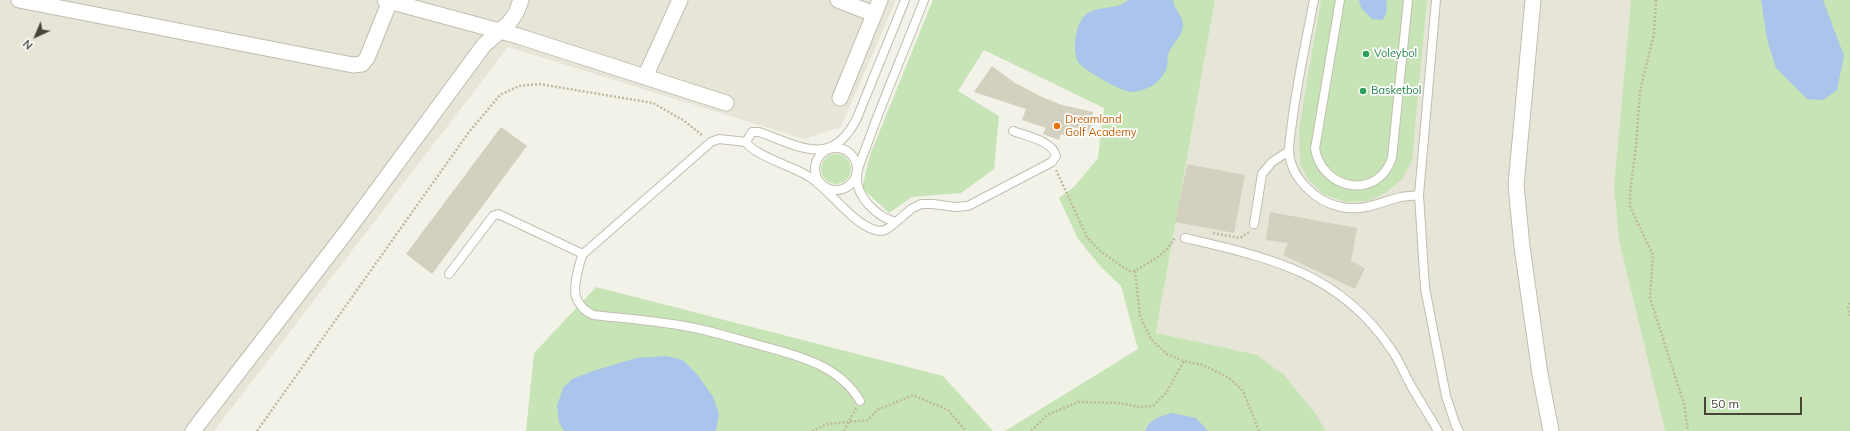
<!DOCTYPE html>
<html>
<head>
<meta charset="utf-8">
<style>
	body { margin:0 }
	#map { position:relative; width:1850px; height:431px; overflow:hidden; background:#f3f2e9; font-family:Mulish,sans-serif }
	canvas { display:block }
	.north { position:absolute; left:16px; top:16px; width:40px; height:40px; -webkit-text-stroke:3px #fff; paint-order:stroke; rotate:224deg; font-size:11px; font-weight:700; line-height:16px; text-align:center; color:#474438 }
	.north::after { content:''; display:block; margin:auto; width:14px; height:18px; background:#474438; clip-path:polygon(50% 0,100% 100%,50% 72%,0 100%) }
	.scale { position:absolute; left:1704px; top:397px; width:98px; height:18px; box-sizing:border-box; border:2px solid #474438; border-top:0; padding-left:5px; font-size:12px; line-height:14px; white-space:nowrap; color:#474438; -webkit-text-stroke:3px #fff; paint-order:stroke }
</style>
</head>
<body>
<div id="map">
<canvas width="1850" height="431"></canvas>
<div class="north">N</div>
<div class="scale">50 m</div>
</div>
<script>
const ctx = document.querySelector('canvas').getContext('2d');
ctx.lineJoin = 'round';
function fillPath(path, color) {
  ctx.fillStyle = color;
  ctx.fill(path, 'evenodd');
}
function stroke(path, color, width, dash) {
  ctx.strokeStyle = color;
  ctx.lineWidth = width;
  ctx.lineCap = dash ? 'butt' : 'round';
  ctx.setLineDash(dash || []);
  ctx.stroke(path);
}
function drawText(font, color, halo, rows, align = 'center') {
  ctx.font = font + ' Mulish,sans-serif';
  ctx.lineWidth = 3.5;
  ctx.setLineDash([]);
  ctx.textBaseline = 'middle';
  ctx.strokeStyle = halo;
  ctx.fillStyle = color;
  for (const [text, x, y, turn = 0] of rows) {
    ctx.save();
    ctx.translate(x, y);
    ctx.rotate((+turn || 0) * Math.PI / 180);
    ctx.textAlign = isNaN(turn) ? turn : align;
    if (halo) ctx.strokeText(text, 0, 0);
    ctx.fillText(text, 0, 0);
    ctx.restore();
  }
}
fillPath(new Path2D(`
	M0,0H896L841,127L804,139L508,47L214,431H0Z
	M1215,0H1631L1614,186L1619,241L1665,431H1326L1316,414L1156,334Z`), '#e7e5d8');
fillPath(new Path2D(`
	M933,0H1215L1156,333L1257,355L1284,375L1316,414L1326,431H1005L1138,349L1121,286L1101,267L1078,239L1059,198L1074,187L1098,158L1104,108L984,50L958,91L999,116L994,169L961,193L912,197L889,213L862,188L870,155Z
	M1321,0H1427L1412,160L1403,178L1387,192L1368,201L1346,202L1323,194L1308,179L1300,164L1299,129Z
	M1631,0H1850V431H1665L1619,241L1614,186Z
	M821 169a15 15 0 1 1 30 0a15 15 0 1 1-30 0Z
	M596,287L943,376L993,431H526L534,353Z`), '#c6e4b5');
fillPath(new Path2D(`
	M1128,0H1173C1174,9 1183,16 1183,25C1183,35 1173,43 1169,52C1167,56 1168,62 1167,67C1166,72 1159,81 1155,84C1149,88 1138,92 1132,92C1122,92 1085,71 1079,63C1072,53 1075,29 1082,19C1093,3 1117,12 1128,0Z
	M1359,0H1386C1387,8 1388,14 1382,20L1372,19L1361,8Z
	M1761,0H1823L1844,56L1837,90L1823,100L1807,99L1776,68L1767,39Z
	M666,356L683,360L697,374L713,397L719,413L716,431H564L559,422L557,406L563,388L572,379L593,371L637,358Z
	M1172,413L1196,418L1208,431H1145C1149,419 1161,416 1172,413Z`), '#aac4eb');
fillPath(new Path2D(`
	M992,66L1015,83L1042,97L1062,105L1093,112L1090,133L1073,127L1068,137L1061,134L1059,140L1043,134L1046,128L1022,120L1026,109L974,92Z
	M501,127L527,146L432,274L406,254Z
	M1187,164L1245,175L1234,233L1175,222Z
	M1270,212L1357,228L1351,261L1365,268L1355,289L1283,255L1288,243L1266,240Z`), '#d4d0bf');
const lane = new Path2D(`
	M905,0L857,118C832,169 799,146 759,132H752L746,142C753,155 794,167 808,176C831,190 850,222 875,230C884,233 889,228 896,222C877,217 856,197 857,177C857,166 865,152 868,142C885,94 906,47 924,0
	M1314,0C1306,41 1297,82 1292,123C1291,132 1289,142 1289,150C1290,178 1316,202 1341,207C1363,212 1380,202 1401,197C1406,196 1413,196 1419,195
	M1340,0L1315,149C1323,191 1378,200 1392,158L1408,0
	M1436,0L1419,195L1425,288L1446,396L1456,426L1459,431
	M746,142L719,139L711,142L583,254C579,263 573,288 576,297C579,306 585,311 593,315C628,319 664,321 699,329C718,333 737,339 755,344C793,354 839,364 860,401
	M815 169a21 21 0 1 1 42 0a21 21 0 1 1-42 0Z
	M896,222L911,209L921,204H933L955,207L968,206L1052,162L1056,156C1053,141 1026,136 1013,131
	M1254,224L1262,174L1272,162L1289,151
	M1185,238C1270,258 1339,272 1391,349C1399,360 1404,373 1410,384C1419,400 1429,415 1438,431
	M449,274L493,216L498,214L583,254`);
const street = new Path2D(`
	M19,0L353,65L362,64L367,58L390,1
	M385,0L518,36L726,103
	M838,0L874,14
	M1533,0L1516,185L1522,247L1540,374L1551,431
	M645,77L680,0
	M840,98L880,0
	M193,431L347,231L484,45L509,23L516,13L521,0`);
stroke(lane, '#c1beaf', 10);
stroke(street, '#c1beaf', 17);
stroke(new Path2D(`
	M1656,0L1654,34L1640,91L1636,146L1630,193V207L1653,255L1650,298L1684,404L1688,431
	M1056,170L1087,237L1100,251L1120,265L1130,271H1135L1158,257L1168,248L1175,238
	M1213,233L1240,238L1249,232
	M1135,271L1140,316L1151,339L1167,354L1184,361L1203,365L1229,378L1243,391L1259,431
	M1850,303L1848,307L1850,316
	M257,431L469,132L500,95L519,86L539,84L653,103L683,120L703,136
	M812,431L827,424L868,420L877,410L913,395L948,410L966,431
	M844,431L856,408
	M1031,431L1047,415L1078,402L1121,403L1139,407L1153,406L1166,393L1184,361`), '#bfba9f', 2.5, [2, 2]);
stroke(lane, '#fff', 8);
stroke(street, '#fff', 15);
for (const [x, y, r, color] of [
	[1366,54,4,"#2e9e5b"],
	[1363,91,4,"#2e9e5b"],
	[1057,126,4,"#e8710a"]
]) {
  const dot = new Path2D();
  dot.arc(x, y, r, 0, 2 * Math.PI);
  ctx.fillStyle = color;
  ctx.fill(dot);
  stroke(dot, '#fff', 1.5);
}
drawText('11px', '#27864d', '#fff', [
	["Voleybol",1374,54],
	["Basketbol",1371,91]
], 'left');
drawText('11px', '#c56008', '#fff', [
	["Dreamland",1065,120],
	["Golf Academy",1065,133]
], 'left');
</script>
</body>
</html>
